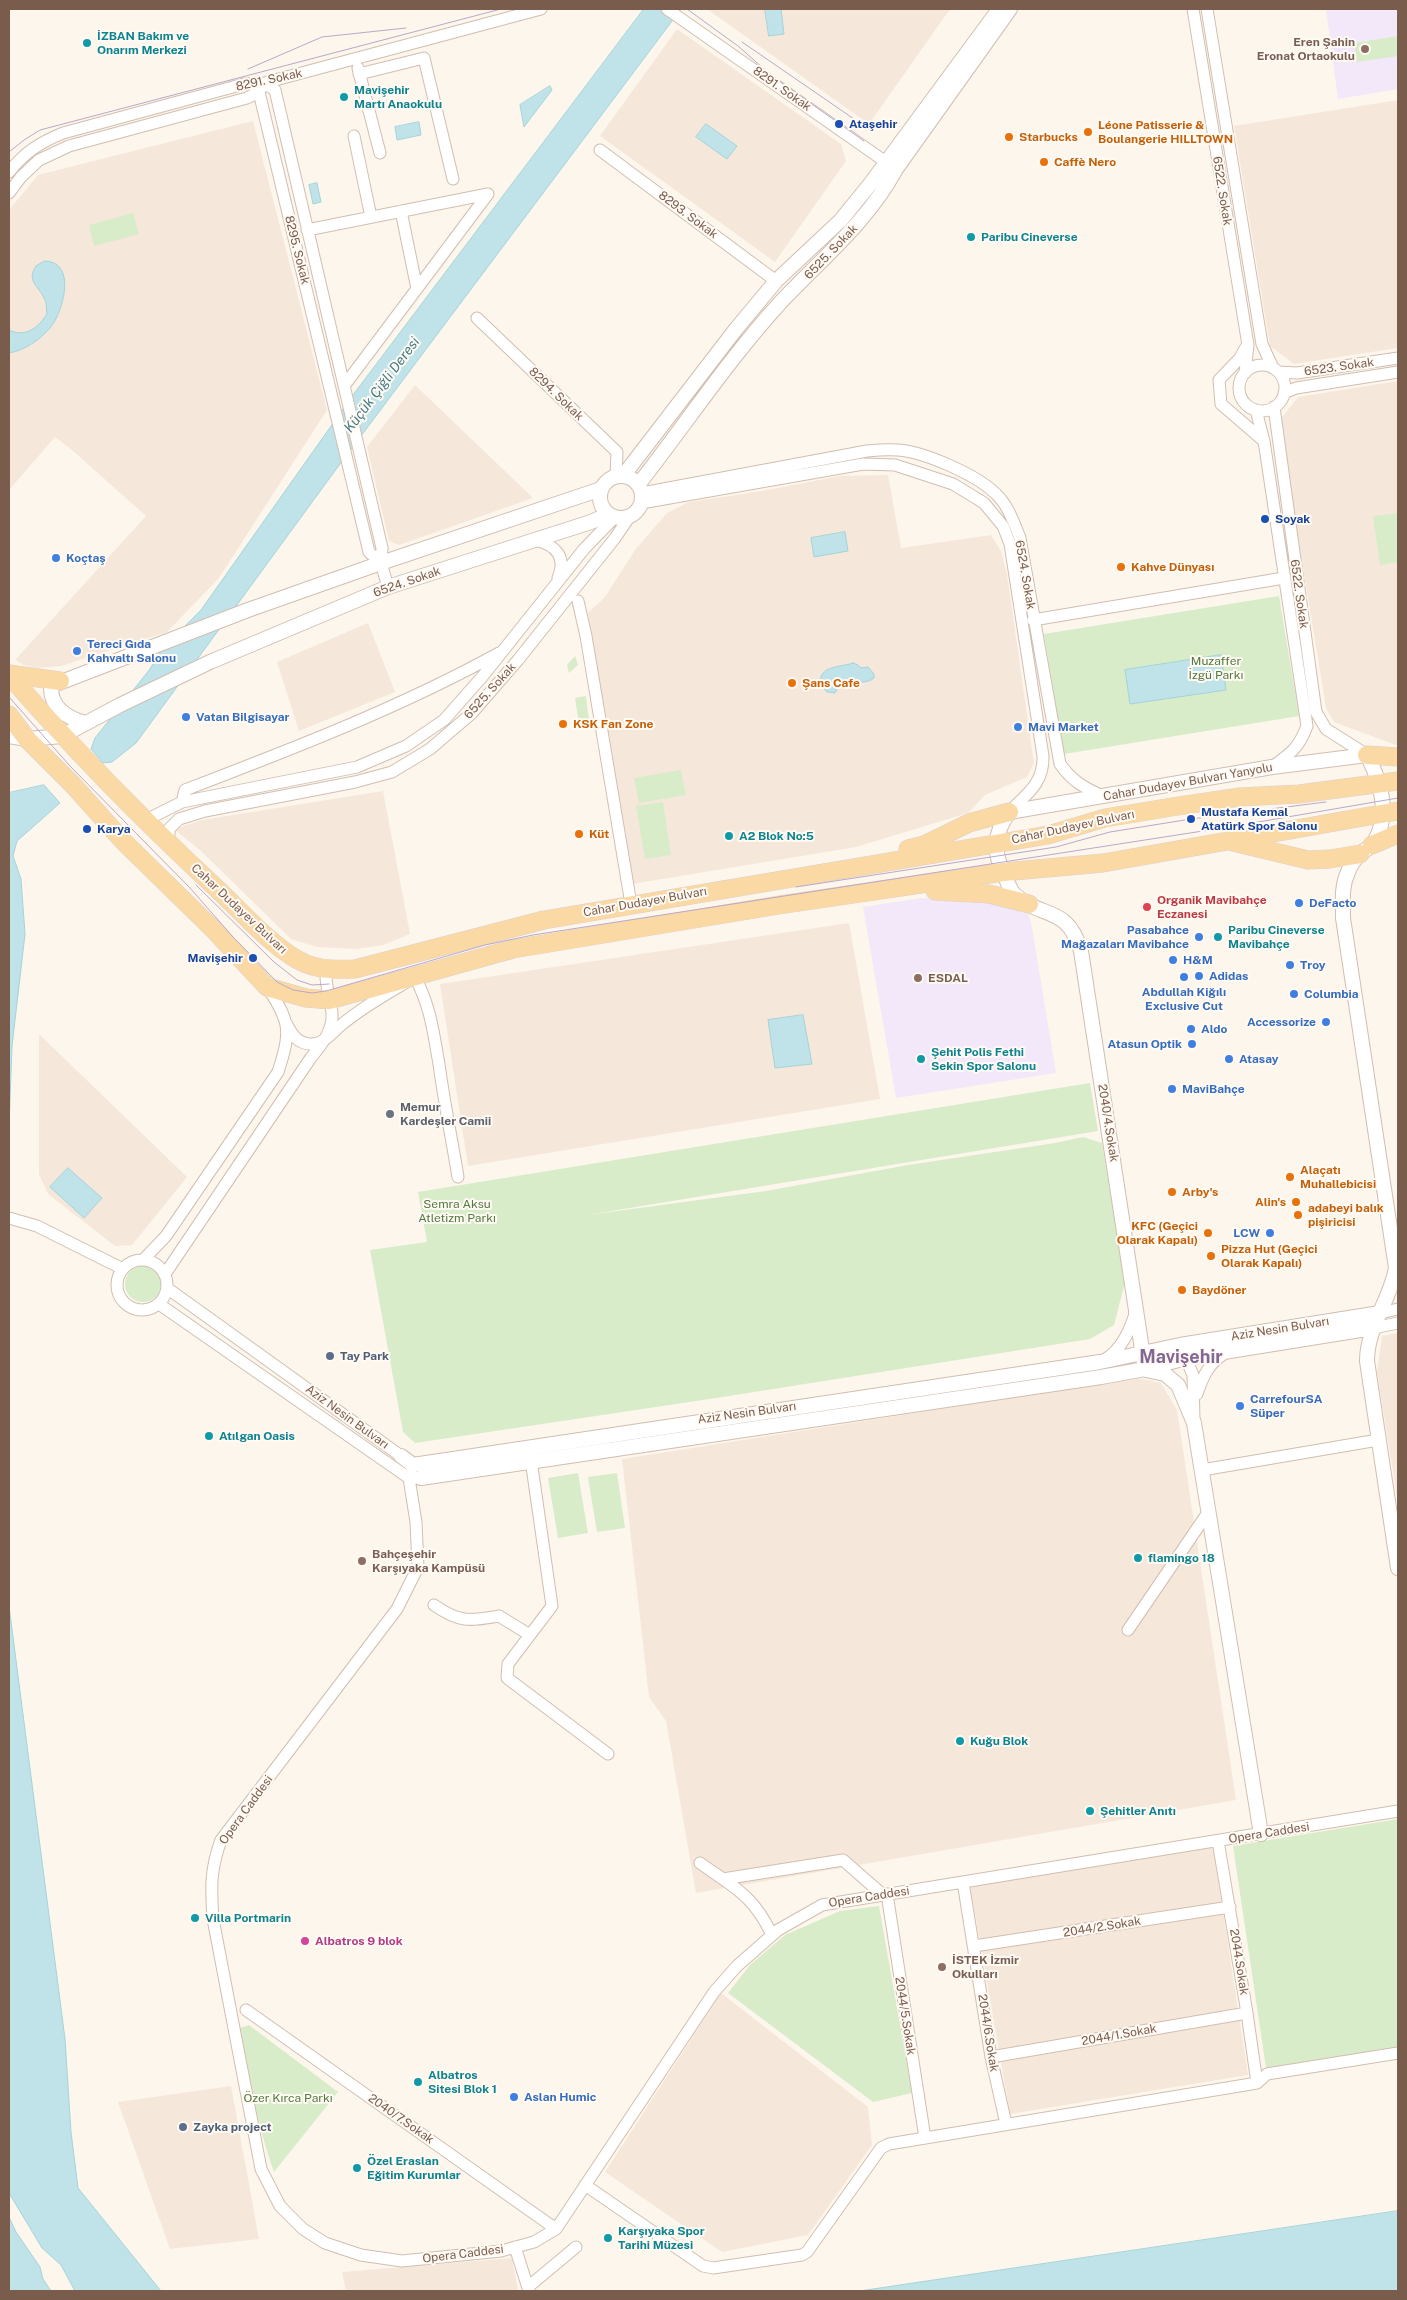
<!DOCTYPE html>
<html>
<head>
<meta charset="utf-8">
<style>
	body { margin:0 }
	#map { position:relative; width:1407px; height:2300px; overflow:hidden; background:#fdf6ec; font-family:"Public Sans",sans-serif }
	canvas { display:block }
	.frame { position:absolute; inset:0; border:10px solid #7a5c4d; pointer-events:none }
</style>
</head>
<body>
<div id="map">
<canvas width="1407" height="2300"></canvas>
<div class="frame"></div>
</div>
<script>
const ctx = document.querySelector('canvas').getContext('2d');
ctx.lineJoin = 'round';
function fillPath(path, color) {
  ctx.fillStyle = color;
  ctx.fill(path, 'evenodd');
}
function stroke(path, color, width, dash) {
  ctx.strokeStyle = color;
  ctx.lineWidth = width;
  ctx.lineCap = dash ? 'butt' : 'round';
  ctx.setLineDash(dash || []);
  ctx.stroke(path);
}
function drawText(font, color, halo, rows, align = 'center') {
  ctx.font = font + ' "Public Sans",sans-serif';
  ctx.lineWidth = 4;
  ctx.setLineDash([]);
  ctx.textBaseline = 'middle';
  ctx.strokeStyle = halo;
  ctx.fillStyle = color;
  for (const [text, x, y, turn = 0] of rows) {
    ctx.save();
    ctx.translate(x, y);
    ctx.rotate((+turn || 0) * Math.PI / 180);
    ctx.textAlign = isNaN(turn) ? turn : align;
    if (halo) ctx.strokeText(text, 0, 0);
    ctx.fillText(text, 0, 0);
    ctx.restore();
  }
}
fillPath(new Path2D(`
	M707,9H950L869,124Z
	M677,29L841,144L846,161L775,262L600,136Z
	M1398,100V348L1294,364L1270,346L1234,126Z
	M253,121L327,410L219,578L167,632L61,666L37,668L24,665L15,660L146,516L72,450L55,437L9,490V210L38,175Z
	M1398,381V746L1334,722L1326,708L1279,421L1298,397Z
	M415,385L533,498L399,545L389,541L367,447Z
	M888,475L901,548L991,535L1001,551L1007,574L1034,763L1027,777L985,795L968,813L856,847L632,884L588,613L605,597L635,550L667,513L689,502L762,491L840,476Z
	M368,623L395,692L299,731L277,662Z
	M383,791L410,934L383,945L356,949L317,947L291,939L201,851L174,829L202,820Z
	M849,923L880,1099L468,1166L440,984Z
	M39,1034L187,1177L132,1245L115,1246L48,1194L39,1174Z
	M1398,1333V1503L1377,1372L1382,1336Z
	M1138,1378L1161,1383L1177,1410L1236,1800L696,1893L666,1721L649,1697L622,1459Z
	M1213,1846L1248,2075L1010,2114L970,1885Z
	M721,1993L868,2107L872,2145L808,2235L722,2252L605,2172Z
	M231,2086L259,2239L170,2249L118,2102Z
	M512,2258L518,2291H346L342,2272Z`), '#f5e8da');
fillPath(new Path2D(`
	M1326,9H1398V89L1338,99Z
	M921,898L989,902L1028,914L1031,922L1056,1073L896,1098L863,907Z`), '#f3e8fa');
fillPath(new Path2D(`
	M1398,36V56L1357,62L1354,43Z
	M133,213L139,234L94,246L89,225Z
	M1398,513V562L1380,565L1373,516Z
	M1279,596L1299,716L1064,754L1044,634Z
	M575,656L578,665L569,673L567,665Z
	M586,696L589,721L579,723L575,698Z
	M681,770L686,795L639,803L634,778Z
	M663,802L671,855L645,859L636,806Z
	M1090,1083L1098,1131L587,1215L766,1191L908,1165L1055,1143L1083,1137L1102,1143L1125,1282L1114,1325L1090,1339L716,1398L415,1443L403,1432L370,1250L427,1242L418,1192Z
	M125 1284a18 18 0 1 1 36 0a18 18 0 1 1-36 0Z
	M578,1473L588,1533L558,1538L548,1478Z
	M617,1473L625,1528L597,1532L588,1477Z
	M1398,1819V2047L1266,2068L1233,1846Z
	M879,1906L912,2093L873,2102L728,1993L750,1965L785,1935L840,1911Z
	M249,2025L338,2092L274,2172C257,2125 249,2077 240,2028Z`), '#d8ecc9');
const water = new Path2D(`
	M644,9H681L337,468L136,743L112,762L103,763L91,749L95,738L150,669L161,650L201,610L353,395Z
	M765,9H781L784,34L769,36Z
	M550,86L552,90L524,127L520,105Z
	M419,122L421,135L397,140L395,127Z
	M706,124L737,146L727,159L696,137Z
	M317,183L321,202L313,204L309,185Z
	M45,261C76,262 64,307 53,324C43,338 26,350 9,353V330C25,338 38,328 47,314C46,309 47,302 44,298C38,285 26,281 36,266Z
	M845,532L848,551L814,557L811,538Z
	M1221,655L1226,690L1130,704L1125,670Z
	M853,663L858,665L861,668L868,667L874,674V678C862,688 844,674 835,693L827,692L820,685C819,665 838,668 853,663Z
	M44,785L60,803L17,841L13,856L21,879L25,934L12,1046L9,1128V793Z
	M803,1015L812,1064L775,1068L768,1020Z
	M68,1168L102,1198L84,1218L50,1187Z
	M9,1606L65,2039L71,2132L78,2188L161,2291H75L61,2265L42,2248L9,2193Z
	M1398,2211V2291H860Z
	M9,2217L16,2232L40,2267L43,2279L51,2291H9Z`);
fillPath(water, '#bfe3e8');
stroke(water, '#a5d3da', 1);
const minor = new Path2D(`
	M667,9L893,167
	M1193,9L1248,345L1245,373
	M1207,9L1262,344L1273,368
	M358,68L380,153
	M359,74L424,58L453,179
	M264,83L275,90L382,548L381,563L388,587
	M259,92L369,552L381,563
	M354,136L371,217
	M600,150L776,281
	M9,172C25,152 39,143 63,133L244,84L264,83L541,9
	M9,193L21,177L39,160L69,146L247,98L259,92L262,86
	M401,211L417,289
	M307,230L488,194L344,386
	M477,318L617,452L616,476
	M1246,347L1240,358L1219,380L1221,404L1264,441
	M1239 388a23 23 0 1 1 46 0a23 23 0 1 1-46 0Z
	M1279,372L1297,373L1398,358
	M1284,393L1296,388L1398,372
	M1274,407L1316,712L1326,729L1367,755
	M1256,410L1264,441L1307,726C1299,748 1290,754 1272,767
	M642,493L867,451C877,450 888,449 898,450C925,452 977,475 996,494C1008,505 1014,523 1020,538L1060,764C1072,781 1084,788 1103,796
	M641,503L863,464L895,465L953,484L984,503L1003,526L1010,544L1043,756C1044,783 1027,794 1009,812
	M535,540C556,545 567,557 558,578
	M578,601L586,636L631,904
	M1033,620L1284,578
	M182,802L185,790C292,749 399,708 499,653
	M144,821L182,802L357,767L406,746L444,720L482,677L584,549L615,517
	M169,844V829L179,819L205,811L355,782L392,772L430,749L472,713L518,660L615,538L630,516
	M286,1023C292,1034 297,1044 311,1044C324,1044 331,1034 340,1026C362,1007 390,992 415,977C431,1008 433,1031 439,1064C444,1102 452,1140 458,1177
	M9,1218L37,1226L123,1269
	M143,1260L166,1236L278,1072C291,1032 291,1022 267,987
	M117 1285a25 25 0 1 1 50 0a25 25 0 1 1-50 0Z
	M165,1274L310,1059C320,1046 333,1032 332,1014C331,998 325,988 326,971
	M167,1288L401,1456
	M159,1304L409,1478L411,1472
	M1380,1313L1398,1309
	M1373,1328L1398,1323
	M1183,1352L1193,1375L1194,1421
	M1104,1360C1122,1350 1130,1330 1136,1311
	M1197,1394C1203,1376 1209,1362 1227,1352
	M531,1460L552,1606L508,1664L507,1678L608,1754
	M1202,1470L1378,1440
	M421,1478H409L416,1522L418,1567L397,1609L221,1840C210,1870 211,1888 213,1919L261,2169L280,2206L303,2229L325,2243L361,2255L402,2261L501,2251L534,2242L556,2229L714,1992L737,1966L778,1930L822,1905L1398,1811
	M434,1605C460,1623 469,1621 499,1616L530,1635
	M1128,1630L1209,1511
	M1218,1841L1247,2013L1257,2083
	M700,1863C735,1888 753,1895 772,1935
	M723,1879L843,1860L883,1895
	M963,1882L991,2057L1006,2124
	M887,1894L925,2138
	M974,1946L1230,1907
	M246,2010L556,2229
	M991,2057L1247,2013
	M585,2185L703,2266L713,2268L802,2255L807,2252L881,2148L889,2144L1257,2083L1267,2074L1398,2053
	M515,2247L529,2291
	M528,2287L576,2247`);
const tertiary = new Path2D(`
	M600 497a21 21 0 1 1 42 0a21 21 0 1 1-42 0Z
	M623,476L736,329L776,281L841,220L871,183L997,12
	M638,485C685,425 728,360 779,304C820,260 867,223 896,169L1010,9
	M85,723C67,718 50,707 51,686L248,610L381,563L601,489
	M9,736L27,739L62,736L120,705L210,662L388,587L591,522L609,514
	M1145,1369L1081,951C1067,904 1042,920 1014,894C1010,890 1008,882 1005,877C993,852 993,835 1009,812L1272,767L1367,755C1381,782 1391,816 1373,844C1370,848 1364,850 1361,853C1356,857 1350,866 1348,872C1341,887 1343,903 1343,918L1396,1268C1390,1301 1367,1327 1367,1361L1398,1568
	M1146,1370L1165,1374L1178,1385L1194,1423L1261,1834
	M401,1456L413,1465L1100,1362L1180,1345L1380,1313
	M421,1478L1101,1377L1145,1369L1186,1358L1373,1328`);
const primary = new Path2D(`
	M9,674L60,681
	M9,675C74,750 142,819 214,886C239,909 262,936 290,955C311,970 330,970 355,969L544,920L1048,835L1105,818L1178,806L1240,797L1299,794L1398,781
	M9,715L27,739L73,785L124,842L214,930L267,987L306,998L329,1000L513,949L779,905L1003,872L1103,863L1398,811
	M1367,755L1398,757
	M1233,842L1308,860L1330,859L1360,854
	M1372,845L1398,834
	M908,849L924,845L969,823L1009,812
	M935,891L989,894L1029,904`);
stroke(minor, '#d1beb0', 13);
stroke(tertiary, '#d1beb0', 16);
stroke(primary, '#dad1cd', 19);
stroke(minor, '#fff', 11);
stroke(tertiary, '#fff', 14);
stroke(primary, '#fbd9a5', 18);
stroke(new Path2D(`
	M687,9L738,46L772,76L864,141
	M742,42L870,130
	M248,69L322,37L406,28
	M9,152L24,140L40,130L501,9
	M9,697L70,766L190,888L233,937L277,982L293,990L312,993L326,991L485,945L533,935L1235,826L1398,798
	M196,885L274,962L297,980L312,985L329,984
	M796,887L1056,847L1110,832L1191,819L1326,802`), '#b9a8c9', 1);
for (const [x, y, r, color] of [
	[87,43,5,"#0f9aa8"],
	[1365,49,5,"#8d6e63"],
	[344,97,5,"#0f9aa8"],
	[839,124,5,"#1a4fb4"],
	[1088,132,5,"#e8710a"],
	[1009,137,5,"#e8710a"],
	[1044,162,5,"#e8710a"],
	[971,237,5,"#0f9aa8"],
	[1265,519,5,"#1a4fb4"],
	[56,558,5,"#3f7fe0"],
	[1121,567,5,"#e8710a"],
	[77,651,5,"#3f7fe0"],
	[792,683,5,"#e8710a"],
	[186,717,5,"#3f7fe0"],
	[563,724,5,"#e8710a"],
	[1018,727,5,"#3f7fe0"],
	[1191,819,5,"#1a4fb4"],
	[87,829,5,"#1a4fb4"],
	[579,834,5,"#e8710a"],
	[729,836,5,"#0f9aa8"],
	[1299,903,5,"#3f7fe0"],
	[1147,907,5,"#e0444e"],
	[1199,937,5,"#3f7fe0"],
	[1218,937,5,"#0f9aa8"],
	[253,958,5,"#1a4fb4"],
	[1173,960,5,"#3f7fe0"],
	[1290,965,5,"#3f7fe0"],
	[1199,976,5,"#3f7fe0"],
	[1184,977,5,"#3f7fe0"],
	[918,978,5,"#8d6e63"],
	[1294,994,5,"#3f7fe0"],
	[1326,1022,5,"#3f7fe0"],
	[1191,1029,5,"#3f7fe0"],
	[1192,1044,5,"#3f7fe0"],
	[921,1059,5,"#0f9aa8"],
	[1229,1059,5,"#3f7fe0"],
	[1172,1089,5,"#3f7fe0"],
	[390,1114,5,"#6b7280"],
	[1290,1177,5,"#e8710a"],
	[1172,1192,5,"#e8710a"],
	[1296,1202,5,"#e8710a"],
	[1298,1215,5,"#e8710a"],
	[1208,1233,5,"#e8710a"],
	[1270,1233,5,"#3f7fe0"],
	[1211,1256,5,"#e8710a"],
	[1182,1290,5,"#e8710a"],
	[330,1356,5,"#5c6f8a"],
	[1240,1406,5,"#3f7fe0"],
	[209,1436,5,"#0f9aa8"],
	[1138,1558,5,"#0f9aa8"],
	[362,1561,5,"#8d6e63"],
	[960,1741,5,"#0f9aa8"],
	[1090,1811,5,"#0f9aa8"],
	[195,1918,5,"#0f9aa8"],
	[305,1941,5,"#d1479c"],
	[942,1967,5,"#8d6e63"],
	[418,2082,5,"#0f9aa8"],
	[514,2097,5,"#3f7fe0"],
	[183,2127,5,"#5c6f8a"],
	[357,2168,5,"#0f9aa8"],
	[608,2238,5,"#0f9aa8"]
]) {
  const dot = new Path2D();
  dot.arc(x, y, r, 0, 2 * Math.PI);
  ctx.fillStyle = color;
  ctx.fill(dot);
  stroke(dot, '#fffaf3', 2);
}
drawText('bold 12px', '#0d838f', '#fffaf3', [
	["İZBAN Bakım ve",97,36],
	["Onarım Merkezi",97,50],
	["Mavişehir",354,90],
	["Martı Anaokulu",354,104],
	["Paribu Cineverse",981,237],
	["A2 Blok No:5",739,836],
	["Paribu Cineverse",1228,930],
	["Mavibahçe",1228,944],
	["Şehit Polis Fethi",931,1052],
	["Sekin Spor Salonu",931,1066],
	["Atılgan Oasis",219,1436],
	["flamingo 18",1148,1558],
	["Kuğu Blok",970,1741],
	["Şehitler Anıtı",1100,1811],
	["Villa Portmarin",205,1918],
	["Albatros",428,2075],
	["Sitesi Blok 1",428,2089],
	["Özel Eraslan",367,2161],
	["Eğitim Kurumlar",367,2175],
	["Karşıyaka Spor",618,2231],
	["Tarihi Müzesi",618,2245]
], 'left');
drawText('bold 12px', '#785e54', '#fffaf3', [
	["Eren Şahin",1355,42,"right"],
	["Eronat Ortaokulu",1355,56,"right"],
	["ESDAL",928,978],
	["Bahçeşehir",372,1554],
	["Karşıyaka Kampüsü",372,1568],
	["İSTEK İzmir",952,1960],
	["Okulları",952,1974]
], 'left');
drawText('12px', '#7a5c4d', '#fffaf3', [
	["8291. Sokak",269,80,-12],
	["8291. Sokak",782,89,35],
	["6522. Sokak",1222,191,81],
	["8293. Sokak",688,215,37],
	["8295. Sokak",297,250,76],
	["6525. Sokak",831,252,-46],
	["6523. Sokak",1339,367,-8],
	["8294. Sokak",556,394,44],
	["6524. Sokak",1025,575,80],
	["6524. Sokak",407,582,-19],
	["6522. Sokak",1299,594,82],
	["6525. Sokak",490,691,-48],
	["Cahar Dudayev Bulvarı Yanyolu",1188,782,-10],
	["Cahar Dudayev Bulvarı",1073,827,-12],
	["Cahar Dudayev Bulvarı",645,902,-10],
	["Cahar Dudayev Bulvarı",239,909,43],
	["2040/4.Sokak",1108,1123,81],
	["Aziz Nesin Bulvarı",1280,1329,-9],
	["Aziz Nesin Bulvarı",747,1413,-8],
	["Aziz Nesin Bulvarı",347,1417,36],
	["Opera Caddesi",246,1810,-54],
	["Opera Caddesi",1269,1833,-9],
	["Opera Caddesi",869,1897,-9],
	["2044/2.Sokak",1102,1927,-9],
	["2044.Sokak",1239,1962,81],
	["2044/5.Sokak",905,2016,81],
	["2044/6.Sokak",988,2033,81],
	["2044/1.Sokak",1119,2035,-10],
	["2040/7.Sokak",401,2119,35],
	["Opera Caddesi",463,2254,-7]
]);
drawText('bold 12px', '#164399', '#fffaf3', [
	["Ataşehir",849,124],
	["Soyak",1275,519],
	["Mustafa Kemal",1201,812],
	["Atatürk Spor Salonu",1201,826],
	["Karya",97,829],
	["Mavişehir",243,958,"right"]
], 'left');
drawText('bold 12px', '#c56008', '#fffaf3', [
	["Léone Patisserie &",1098,125],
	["Boulangerie HILLTOWN",1098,139],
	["Starbucks",1019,137],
	["Caffè Nero",1054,162],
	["Kahve Dünyası",1131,567],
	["Şans Cafe",802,683],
	["KSK Fan Zone",573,724],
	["Küt",589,834],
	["Alaçatı",1300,1170],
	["Muhallebicisi",1300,1184],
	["Arby's",1182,1192],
	["Alin's",1286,1202,"right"],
	["adabeyi balık",1308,1208],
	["pişiricisi",1308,1222],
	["KFC (Geçici",1198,1226,"right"],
	["Olarak Kapalı)",1198,1240,"right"],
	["Pizza Hut (Geçici",1221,1249],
	["Olarak Kapalı)",1221,1263],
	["Baydöner",1192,1290]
], 'left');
drawText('bold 12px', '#366cbe', '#fffaf3', [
	["Koçtaş",66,558],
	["Tereci Gıda",87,644],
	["Kahvaltı Salonu",87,658],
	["Vatan Bilgisayar",196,717],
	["Mavi Market",1028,727],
	["DeFacto",1309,903],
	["Pasabahce",1189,930,"right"],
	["Mağazaları Mavibahce",1189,944,"right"],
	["H&M",1183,960],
	["Troy",1300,965],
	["Adidas",1209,976],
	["Abdullah Kiğılı",1184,992,"center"],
	["Exclusive Cut",1184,1006,"center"],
	["Columbia",1304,994],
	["Accessorize",1316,1022,"right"],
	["Aldo",1201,1029],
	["Atasun Optik",1182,1044,"right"],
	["Atasay",1239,1059],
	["MaviBahçe",1182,1089],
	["LCW",1260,1233,"right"],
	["CarrefourSA",1250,1399],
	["Süper",1250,1413],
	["Aslan Humic",524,2097]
], 'left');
drawText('12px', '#537a41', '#fffaf3', [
	["Muzaffer",1216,661],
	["İzgü Parkı",1216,675],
	["Semra Aksu",457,1204],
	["Atletizm Parkı",457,1218],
	["Özer Kırca Parkı",288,2098]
]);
drawText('bold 12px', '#be3a42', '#fffaf3', [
	["Organik Mavibahçe",1157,900],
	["Eczanesi",1157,914]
], 'left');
drawText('bold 12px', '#5b616d', '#fffaf3', [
	["Memur",400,1107],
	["Kardeşler Camii",400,1121]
], 'left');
drawText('bold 12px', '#4e5e75', '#fffaf3', [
	["Tay Park",340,1356],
	["Zayka project",193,2127]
], 'left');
drawText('bold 12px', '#b23c85', '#fffaf3', [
	["Albatros 9 blok",315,1941]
], 'left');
drawText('italic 14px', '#437c86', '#fffaf3', [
	["Küçük Çiğli Deresi",382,385,-53]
]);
drawText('bold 18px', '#846695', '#fffaf3', [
	["Mavişehir",1181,1357]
]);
</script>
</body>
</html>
